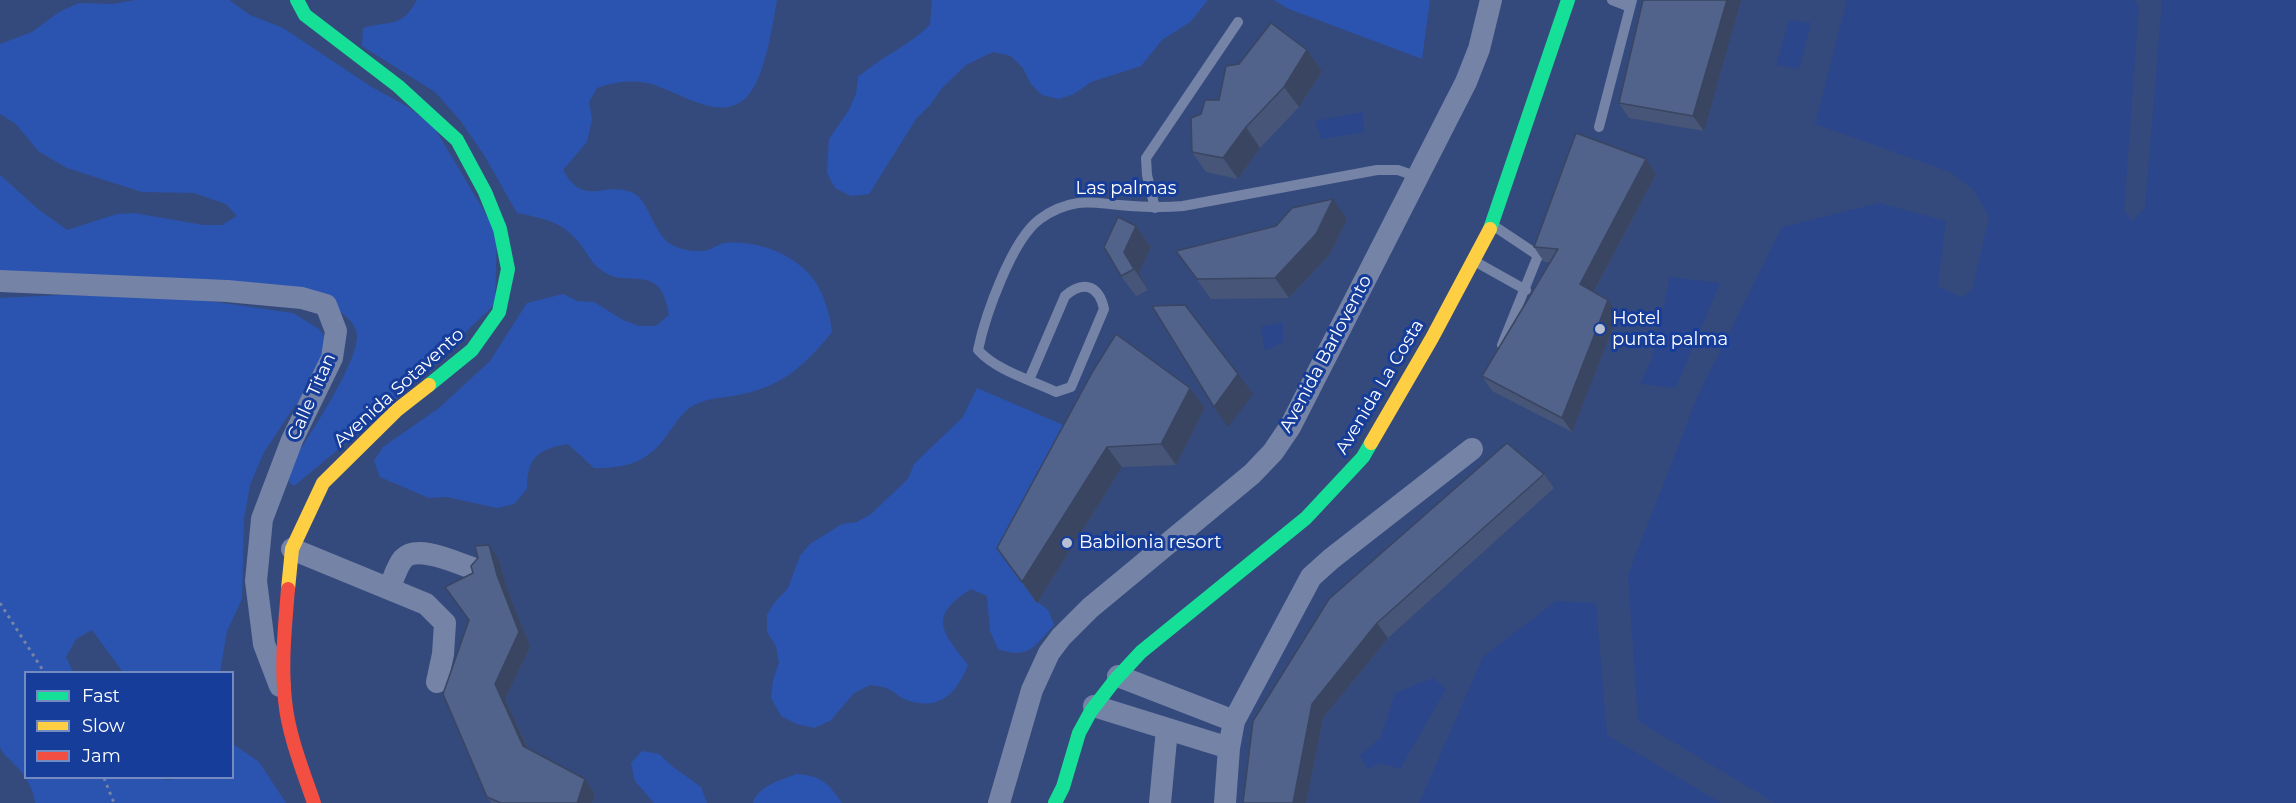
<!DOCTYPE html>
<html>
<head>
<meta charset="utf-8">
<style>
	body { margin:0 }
	#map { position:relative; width:2296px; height:803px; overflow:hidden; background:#354a7c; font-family:Montserrat,sans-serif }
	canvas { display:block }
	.legend { position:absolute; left:24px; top:671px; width:210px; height:108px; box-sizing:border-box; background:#173d9a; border:2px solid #748bc2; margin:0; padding:8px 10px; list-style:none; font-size:18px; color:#fff }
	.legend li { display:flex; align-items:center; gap:12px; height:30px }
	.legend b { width:30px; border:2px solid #748bc2 }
</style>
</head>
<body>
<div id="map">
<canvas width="2296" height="803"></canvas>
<ul class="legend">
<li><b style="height:8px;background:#16e098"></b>Fast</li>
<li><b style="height:8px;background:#ffcf43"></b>Slow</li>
<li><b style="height:8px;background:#f24e42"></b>Jam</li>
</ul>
</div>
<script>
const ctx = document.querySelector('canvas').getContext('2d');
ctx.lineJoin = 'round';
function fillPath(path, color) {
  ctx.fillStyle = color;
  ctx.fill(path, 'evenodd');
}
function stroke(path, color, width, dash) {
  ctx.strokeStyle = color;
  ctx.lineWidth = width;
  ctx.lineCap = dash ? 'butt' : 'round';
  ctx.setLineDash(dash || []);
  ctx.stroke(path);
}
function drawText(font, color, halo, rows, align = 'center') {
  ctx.font = font + ' Montserrat,sans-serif';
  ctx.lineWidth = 6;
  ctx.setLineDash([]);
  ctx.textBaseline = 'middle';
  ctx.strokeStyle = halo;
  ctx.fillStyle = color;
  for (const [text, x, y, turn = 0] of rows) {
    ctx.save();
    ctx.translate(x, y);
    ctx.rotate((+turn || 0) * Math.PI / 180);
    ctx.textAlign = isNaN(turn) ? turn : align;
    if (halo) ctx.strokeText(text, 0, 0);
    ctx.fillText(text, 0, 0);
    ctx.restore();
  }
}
fillPath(new Path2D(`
	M135,0H229L250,15L283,28L370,86L408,107L434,127L497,233L495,304L369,424L294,486L289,482V468C305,441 359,363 357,335C356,323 346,317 338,309L0,275V175L38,209L67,230L117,214L134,213L203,225H222L237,216L226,204L194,193L142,192L67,168L38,151L16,124L0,114V44L32,32L59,12L79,3L113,4Z
	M417,0H777C772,27 768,56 757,81C732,135 683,91 647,83C629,80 613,82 597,88L589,102L592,119L587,142L563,170C584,208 603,181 631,192C649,198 652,233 672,245C681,250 698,253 708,250C714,248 718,244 725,243C757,240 795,254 814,280C824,294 830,315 832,332C806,364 784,385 743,394C727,398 709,397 694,405C683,411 676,423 669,432C649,462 629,468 594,468L568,444C538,449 527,457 527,489L514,504L497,508L447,497L429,498L380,477L374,461L383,447L439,408L490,361L527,303L563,294L577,301L594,302L623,320L639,326H656L669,315C661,259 628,291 601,270C592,264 587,253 581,245C563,221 545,219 517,213L484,155L460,120L435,92L362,46L363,28C390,20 401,29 417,0Z
	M932,0H1208L1190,22L1162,40L1141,66L1091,82L1074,94L1059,99L1042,95L1031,84L1023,68L1011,56L993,52L966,65L942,88L930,105L916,119L869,194L851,196L835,188L827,173L829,139L849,110L856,94L858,77C881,57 908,46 930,25Z
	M1274,0H1430L1422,59L1289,9Z
	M62,295L180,297L293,313L319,329L326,339L315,379L294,407L264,452L250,485L244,519L242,599L227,631L220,672H123L92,630L76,639L66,657L73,672H26V778H151L169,780L174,778H232L233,744L259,762L286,803H35C34,790 25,774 15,765C9,758 3,755 0,747V298Z
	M977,388L1070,428L1036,601L1048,610L1054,625C1034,646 1029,660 998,649L990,631L987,596L971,589C927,617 942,631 968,665C955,696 938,712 904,699C898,696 894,691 888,689C883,686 875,686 870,685L854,693L830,721L814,728L797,724L781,716L771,698L773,680L779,663L776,646L767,632V615L775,602L788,588L800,556L810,544L842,524L857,522L871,514L908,479L914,464L963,417Z
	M642,751L659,754L673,767L701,787L707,803H654L635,781L631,763Z
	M796,774C822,776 827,782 842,803H753C758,786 781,780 796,774Z`), '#2b54b0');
fillPath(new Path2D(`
	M1847,0H2296V803H1419L1483,657L1556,601L1596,603L1628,575L1698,395L1782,227L1879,203L1946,221L1938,286L1962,298L1972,290L1989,217L1974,190L1950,172L1815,124Z
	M1789,20L1811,23L1799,69L1776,65Z
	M1363,112L1364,132L1322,139L1315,121Z
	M1670,277L1720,283L1676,388L1640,384L1652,359Z
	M1283,322V342L1265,351L1261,327Z
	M1433,678L1446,689L1400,769L1381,763L1368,769L1360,756L1381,737L1395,693Z`), '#2b468b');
fillPath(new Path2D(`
	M2135,0H2162L2145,208L2132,221L2124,210L2139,7Z
	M1628,575L1638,721L1775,803H1721L1607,735L1596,603Z`), '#354a7c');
stroke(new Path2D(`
	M0,603L44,672
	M104,778L114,803`), '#7583a6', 3, [3, 4.5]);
stroke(new Path2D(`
	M1612,0L1630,7
	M1599,127L1632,0
	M1155,208L1147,175L1146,158L1238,22
	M1494,226L1539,256
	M1476,262L1526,290
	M1502,345L1543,243
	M1029,380L1065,296C1083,280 1099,285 1104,309L1071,387L1056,392C1031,380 997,371 978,350C985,316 1012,239 1040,219C1051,211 1064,205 1078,203C1090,201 1106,204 1119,205C1141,207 1161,208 1183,206L1377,170H1398L1418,177`), '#7583a6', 10);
stroke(new Path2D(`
	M0,281L227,291L302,298L326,305L336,331L332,358L292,440L262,519L256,581L264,644L280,686
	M292,549L426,604L445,623L443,654L437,682
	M389,589C393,580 397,566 403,559C418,543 458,564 475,569
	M1118,676L1234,721
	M1094,706L1229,748
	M999,803L1032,690L1049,653L1061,637L1090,608L1252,474L1273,452L1290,427L1466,82L1479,49L1491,0
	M1160,803L1167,729
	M1225,803L1229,748L1234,721L1311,577L1331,559L1472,449`), '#7583a6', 22);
stroke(new Path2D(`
	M297,0L305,15L398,86L457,140L485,192L500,229L508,269L499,312L472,350L429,385
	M1490,229L1568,0
	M1055,803L1063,787L1079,733L1091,711L1115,680L1141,652L1306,518L1363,457L1371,443`), '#16e098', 14);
stroke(new Path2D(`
	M1371,443L1432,338L1490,229
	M288,589L292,549L323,483L397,410L429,385`), '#ffcf43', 14);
stroke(new Path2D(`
	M288,589C285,625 281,664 285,700C288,734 303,771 314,803`), '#f24e42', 14);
fillPath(new Path2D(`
	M1643,0L1704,131L1629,118L1619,103Z
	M1307,50L1322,71L1299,107L1260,148L1238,179L1206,172L1192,152L1201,114L1219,100L1239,64Z
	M1646,159L1656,174L1594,292L1618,315L1572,432L1492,391L1482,376L1550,262H1544L1534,247Z
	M1347,219L1330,254L1289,298L1211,299L1176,251Z
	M1136,226L1151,247L1139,273L1148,290L1136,296L1121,276Z
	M1093,371L1190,388L1205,408L1176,465L1122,467L1037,603L997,548Z
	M1544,474L1554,488L1388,638L1323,718L1306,803H1243L1253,721Z
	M499,560L507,589L530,647L505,699L528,748L585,779L595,794L592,803H491L487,797Z`), '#475578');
fillPath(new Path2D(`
	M1727,0H1741L1704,131L1693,116Z
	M1307,50L1322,71L1299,107L1284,87Z
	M1246,127L1260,148L1238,179L1223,158Z
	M1646,159L1656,174L1590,299L1580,284Z
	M1333,199L1347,219L1330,254L1289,298L1275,278Z
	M1136,226L1151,247L1139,273L1148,290L1134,269L1124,252Z
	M1608,300L1618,315L1572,432L1562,418Z
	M1238,374L1253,394L1228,427L1214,407Z
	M1190,388L1205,408L1176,465L1161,444Z
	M1107,447L1122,467L1037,603L1022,582Z
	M489,545L499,560L507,589L530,647L505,699L533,760L523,746L495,684Z
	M1377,623L1388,638L1323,718L1306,803H1293L1312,704Z
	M585,779L595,794L592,803H577Z`), '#394561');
const building = new Path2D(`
	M1643,0H1727L1693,116L1619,103Z
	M1271,23L1307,50L1284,87L1246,127L1223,158L1192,152L1191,118L1201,114L1205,100H1219L1226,66L1239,64Z
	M1576,133L1646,159L1580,284L1608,300L1562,418L1482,376L1558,249L1534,247Z
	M1333,199L1316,234L1275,278L1197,279L1176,251L1276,226L1292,208Z
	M1118,217L1136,226L1124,252L1134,269L1121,276L1104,247Z
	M1185,305L1238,374L1214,407L1152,306Z
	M1116,334L1190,388L1161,444L1107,447L1022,582L997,548L1093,371Z
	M1507,443L1544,474L1377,623L1312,704L1293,803H1243L1253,721L1329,599Z
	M489,545L497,575L519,632L495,684L523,746L585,779L577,803H501L487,797L443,694L469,620L445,587L473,573L471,566L478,558L475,546Z`);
fillPath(building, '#52638b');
stroke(building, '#394561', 1.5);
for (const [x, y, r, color] of [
	[1600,329,6,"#b8c0d1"],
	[1067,543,6,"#b8c0d1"]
]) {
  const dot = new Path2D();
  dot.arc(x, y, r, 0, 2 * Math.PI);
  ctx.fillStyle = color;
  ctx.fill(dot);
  stroke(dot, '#173d9a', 2);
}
drawText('18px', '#fff', '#173d9a', [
	["Las palmas",1126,189],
	["Avenida Barlovento",1326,354,-62],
	["Avenida La Costa",1380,387,-59],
	["Avenida Sotavento",399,388,-42],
	["Calle Titan",312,397,-66]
]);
drawText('18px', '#fff', '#173d9a', [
	["Hotel",1612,319],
	["punta palma",1612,340],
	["Babilonia resort",1079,543]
], 'left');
</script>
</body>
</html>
